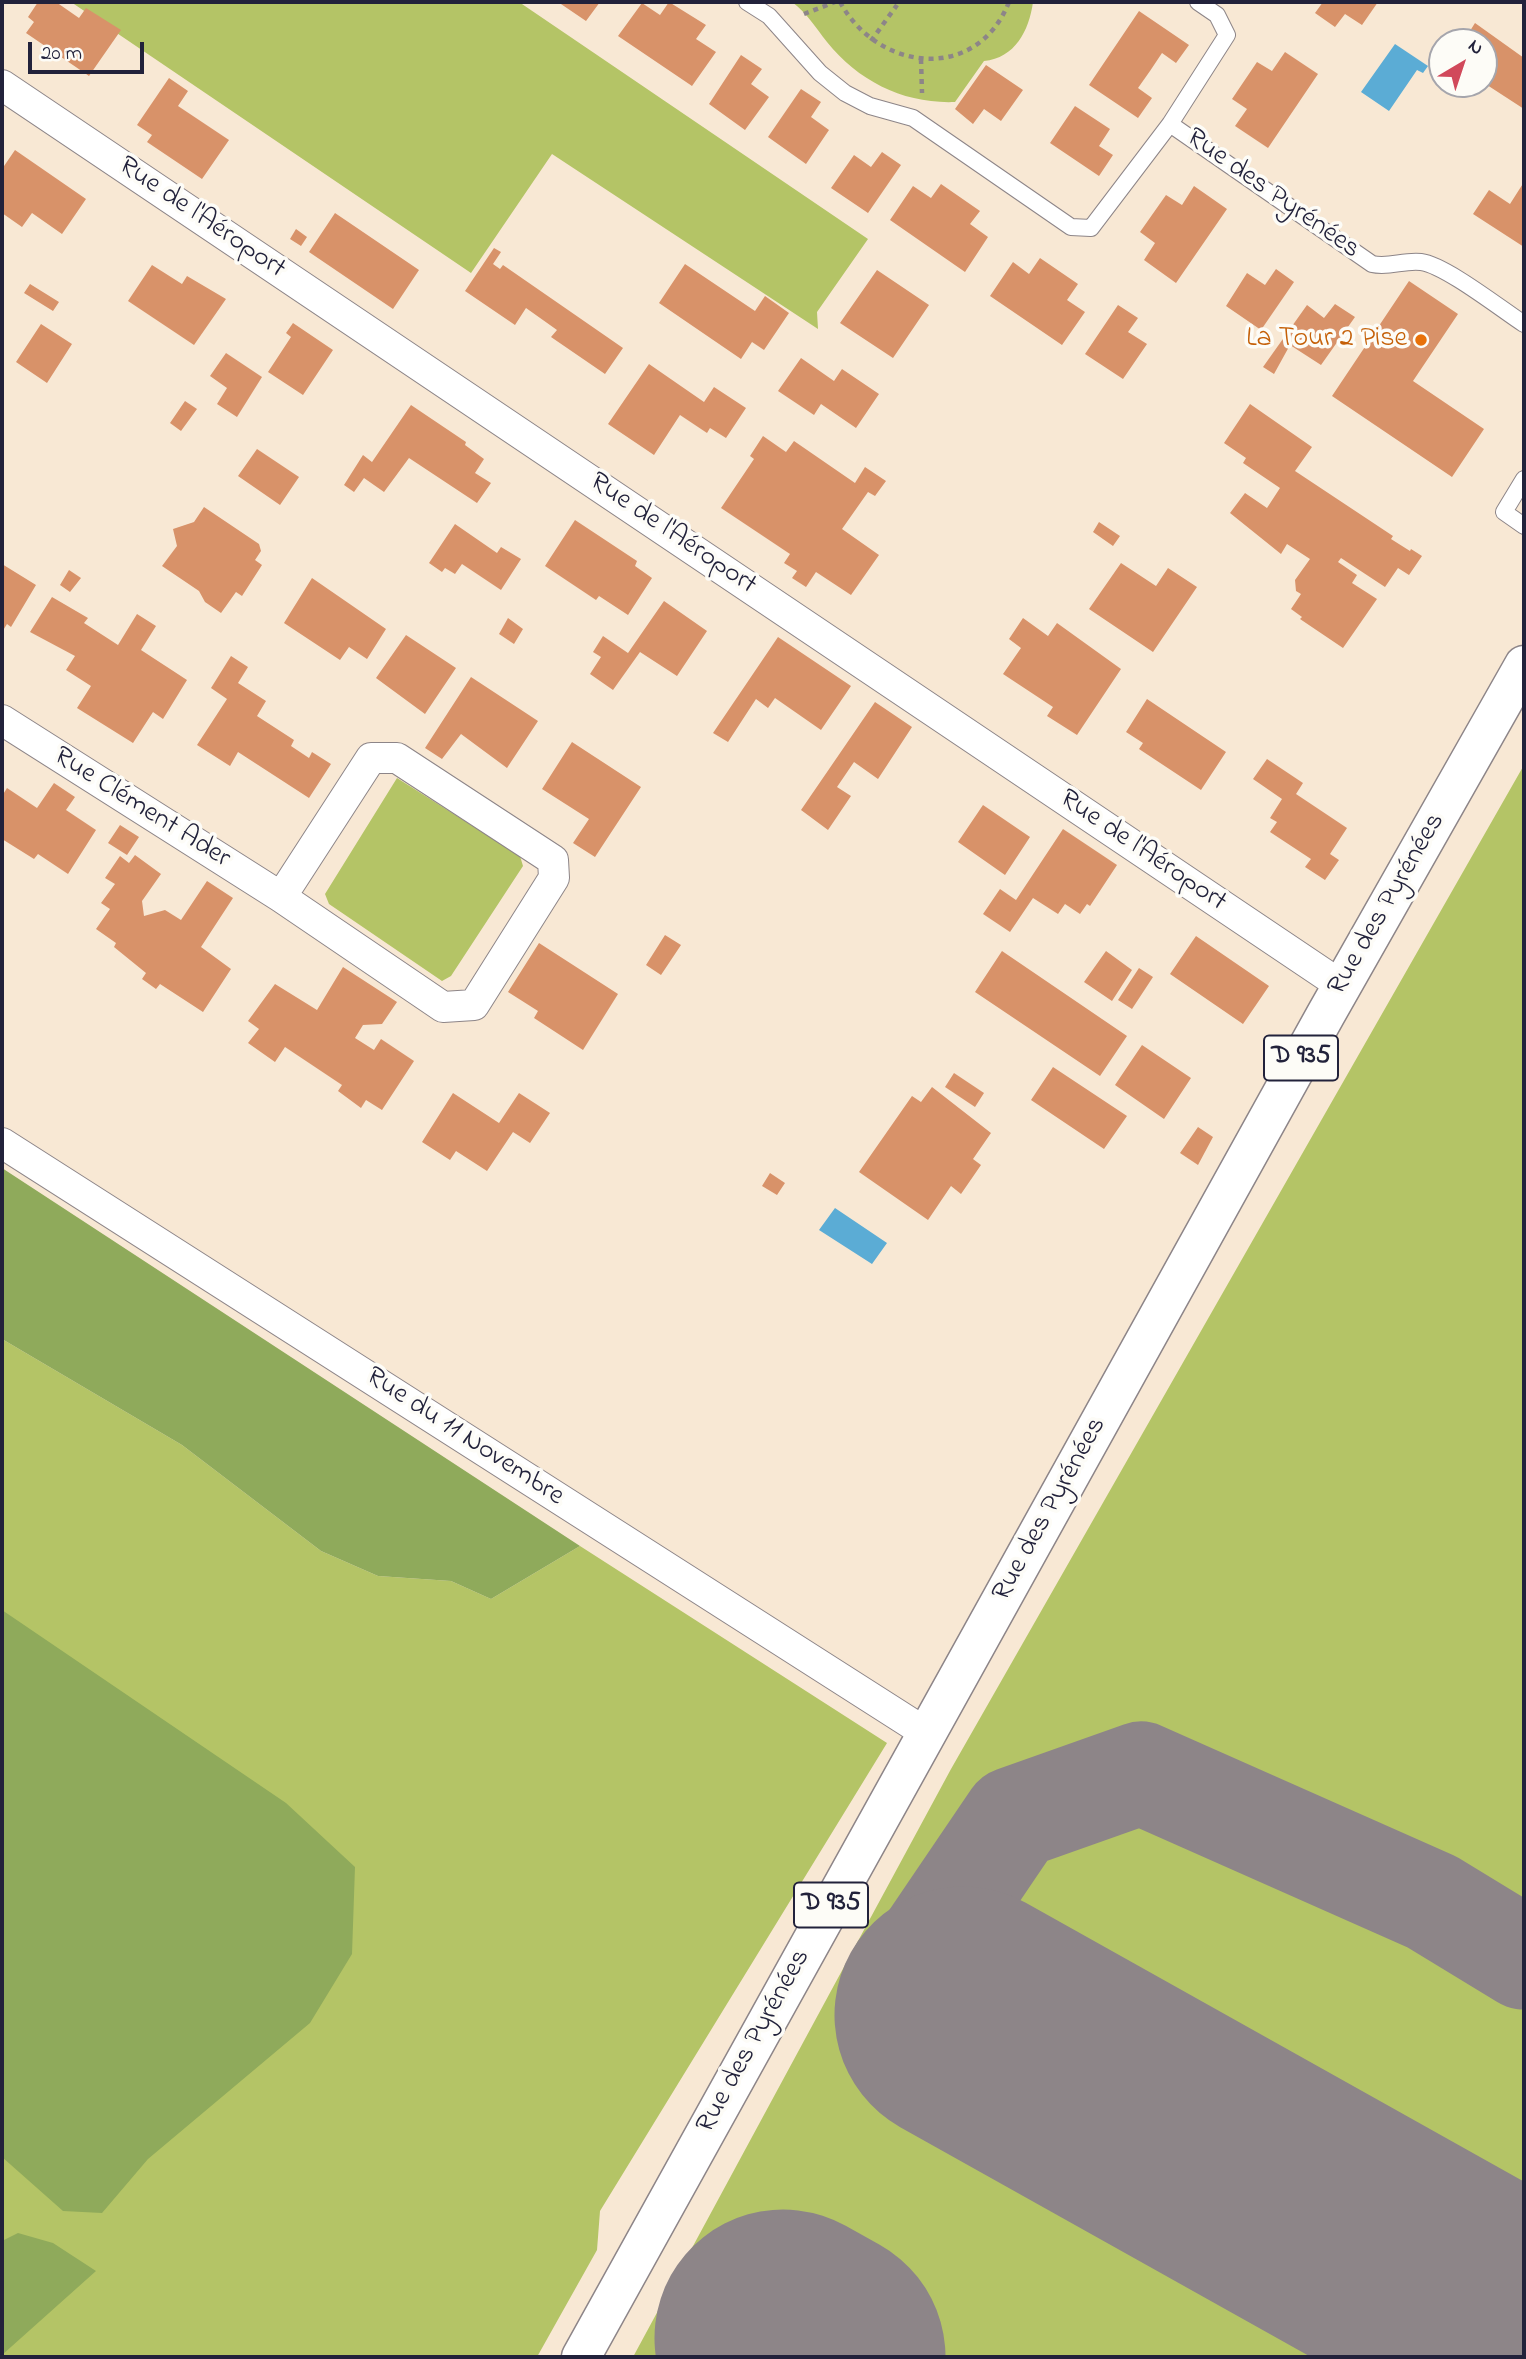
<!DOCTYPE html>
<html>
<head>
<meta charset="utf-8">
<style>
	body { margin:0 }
	#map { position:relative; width:1526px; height:2359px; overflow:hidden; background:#f8e8d4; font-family:"Indie Flower",sans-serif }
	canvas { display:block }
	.frame { position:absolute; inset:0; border:4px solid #22223b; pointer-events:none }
	.north { position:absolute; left:1428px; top:28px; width:70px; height:70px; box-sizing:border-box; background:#fdfcf7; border:2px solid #a5a5ac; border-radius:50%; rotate:39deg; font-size:19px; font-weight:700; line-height:28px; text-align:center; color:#22223b }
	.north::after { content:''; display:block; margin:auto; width:24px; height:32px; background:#d1495b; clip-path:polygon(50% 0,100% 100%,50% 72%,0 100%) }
	.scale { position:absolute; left:28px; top:42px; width:116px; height:32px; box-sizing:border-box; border:4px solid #22223b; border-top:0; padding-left:9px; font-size:21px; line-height:24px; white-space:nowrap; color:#22223b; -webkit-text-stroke:5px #fdfcf7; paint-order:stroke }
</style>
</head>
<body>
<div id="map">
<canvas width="1526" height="2359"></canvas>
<div class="frame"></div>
<div class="north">N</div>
<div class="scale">20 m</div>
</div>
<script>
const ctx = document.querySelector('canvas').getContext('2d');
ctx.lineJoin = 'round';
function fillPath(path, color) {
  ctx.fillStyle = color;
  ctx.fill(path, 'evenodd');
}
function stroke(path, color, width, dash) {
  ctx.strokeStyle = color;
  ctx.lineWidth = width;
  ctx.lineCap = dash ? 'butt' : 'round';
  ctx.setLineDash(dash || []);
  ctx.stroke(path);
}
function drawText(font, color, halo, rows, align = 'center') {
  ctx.font = font + ' "Indie Flower",sans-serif';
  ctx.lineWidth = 7;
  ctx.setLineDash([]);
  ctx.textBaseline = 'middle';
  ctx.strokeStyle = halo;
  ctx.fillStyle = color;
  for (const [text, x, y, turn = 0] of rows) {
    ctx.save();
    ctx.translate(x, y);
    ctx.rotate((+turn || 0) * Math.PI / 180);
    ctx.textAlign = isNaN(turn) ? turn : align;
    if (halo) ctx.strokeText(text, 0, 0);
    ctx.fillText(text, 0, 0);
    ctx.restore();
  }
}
fillPath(new Path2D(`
	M71,2H519L868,239L817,312L818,329L552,154L471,273Z
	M792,2H1033C1029,31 1015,58 984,61L955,102C905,104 859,82 827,42C815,27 808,14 792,2Z
	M1524,765V2357H633L951,1769Z
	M397,778L520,856L523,866L451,976L442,981L329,904L325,894Z
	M2,1339L182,1445L321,1551L378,1576L451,1581L491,1599L580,1546L887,1743L600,2211L597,2250L537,2357H2Z`), '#b4c466');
fillPath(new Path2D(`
	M2,1168L580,1546L491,1599L451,1581L378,1576L321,1551L182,1445L2,1339Z
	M2,1610L286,1803L355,1867L352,1954L310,2023L148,2159L102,2213L63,2211L2,2157Z
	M18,2233L53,2243L96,2271L2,2355V2241Z`), '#8faa5b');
fillPath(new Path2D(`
	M1395,44L1428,66L1423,73L1417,70L1389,111L1361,92Z
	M835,1208L887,1243L872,1264L819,1230Z`), '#5bacd5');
stroke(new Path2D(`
	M917,1961L1014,1818L1141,1773L1432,1902L1524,1958`), '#8d8588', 103);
stroke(new Path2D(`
	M963,2015L1524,2329
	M783,2338L817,2357`), '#8d8588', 257);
fillPath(new Path2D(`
	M38,2H56L79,18L86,8L121,30L89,76L26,33L34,22L28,17Z
	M558,2H600L586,21Z
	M669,2L706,25L696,39L716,52L692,86L618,36L642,3L660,15Z
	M1323,2H1378L1362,25L1345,14L1335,27L1315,13Z
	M1139,11L1189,45L1176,63L1162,53L1150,71L1138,88L1152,98L1138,118L1089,85Z
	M1475,23L1524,58V109L1484,83L1487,69L1484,42H1463Z
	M1285,52L1318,74L1268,148L1235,126L1247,109L1232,99L1257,62L1272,71Z
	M741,55L762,69L751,84L769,97L745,130L709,104Z
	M986,65L1023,90L1001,121L984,109L973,124L955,109Z
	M169,78L188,91L178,106L229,140L202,179L147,142L152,135L137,125Z
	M801,89L821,102L811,117L829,130L806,164L768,137Z
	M1075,106L1110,129L1099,146L1113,155L1099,176L1050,143Z
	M15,150L86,199L62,234L32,213L22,227L2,213V169Z
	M882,152L901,165L868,213L831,188L854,155L871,167Z
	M1524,182V247L1473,214L1489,190L1510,204Z
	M941,184L980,211L970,224L988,237L965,272L890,220L913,186L931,198Z
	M1194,186L1227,209L1176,283L1144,260L1155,243L1140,232L1166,195L1182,205Z
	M335,213L419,270L393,309L309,252Z
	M296,229L307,237L301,246L290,239Z
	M494,248L501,252L493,264L500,269L503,265L623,348L605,374L551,337L557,330L526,308L515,325L465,291Z
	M1040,258L1078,284L1067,300L1085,312L1062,345L990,296L1013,262L1029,274Z
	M685,264L755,311L765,296L789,313L764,350L752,342L741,359L659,303Z
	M152,265L182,284L187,276L226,299L194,345L128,301Z
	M1276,269L1294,282L1261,330L1226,306L1247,273L1265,285Z
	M877,270L929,305L893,358L840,323Z
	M1409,281L1458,314L1413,381L1484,429L1452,477L1332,396Z
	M30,284L59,302L53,311L24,293Z
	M1335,304L1355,317L1321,365L1290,345L1274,374L1263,367L1307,305L1324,318Z
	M1118,305L1138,318L1128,332L1147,344L1123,379L1085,354Z
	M293,323L333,350L303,395L268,372L291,337L286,333Z
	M41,324L72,344L47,383L16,362Z
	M226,353L262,377L237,417L217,404L227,388L210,376Z
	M801,358L834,381L842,369L879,394L856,428L821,404L814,415L778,391Z
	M649,364L704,402L714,387L746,408L726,438L710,428L707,433L680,415L654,455L608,424Z
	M185,401L197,409L181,431L170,423Z
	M1250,404L1312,447L1295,471L1393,536L1391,539L1410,551L1411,549L1422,556L1409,575L1398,568L1385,587L1341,558L1338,562L1357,575L1352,583L1377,599L1343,648L1300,619L1302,617L1291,609L1301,594L1296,591L1295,580L1310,559L1287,544L1281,554L1230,513L1245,493L1267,508L1280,488L1243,463L1246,458L1224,443Z
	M411,405L466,442L465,445L484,459L475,473L491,483L477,503L409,458L384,492L364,478L354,492L344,485L363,455L372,462Z
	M763,436L786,452L794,441L855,483L865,467L886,481L875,496L868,492L842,529L879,555L851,595L816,572L806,587L792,578L797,571L784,563L790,554L721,508L754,459L750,456Z
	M257,449L299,477L280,505L238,476Z
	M204,507L259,544L261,551L255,560L262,565L242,596L236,592L221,613L205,602L199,591L162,566L177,546L173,529L194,522Z
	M575,520L637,561L635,566L652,578L628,615L599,596L596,600L545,566Z
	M1099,522L1120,536L1113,546L1093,532Z
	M455,524L497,553L501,547L521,559L501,590L462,564L455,574L445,568L442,572L429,563Z
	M1121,563L1156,586L1168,568L1197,587L1153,652L1089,609Z
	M2,564L36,585L11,627L7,624L2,632Z
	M69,570L81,578L70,592L60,585Z
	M312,578L386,629L367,659L349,647L340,660L284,623Z
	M52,597L88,618L84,623L118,645L137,614L156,626L141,650L187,680L163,719L153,712L133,743L77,708L91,686L66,670L75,656L30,632Z
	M664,601L707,631L677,676L640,652L613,690L590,674L601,657L593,652L603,636L628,653Z
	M508,618L523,629L514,644L499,634Z
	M1023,618L1048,636L1057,623L1121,669L1077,735L1047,716L1053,707L1003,674L1021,648L1009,639Z
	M406,635L456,668L425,714L376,678Z
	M778,637L851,686L821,730L775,698L768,708L756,699L728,742L713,733Z
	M231,656L248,667L238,683L266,701L257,716L294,740L291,746L309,758L312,752L331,764L309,798L238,752L230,766L197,745L227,699L211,688Z
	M471,677L538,721L507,768L461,734L442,759L425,748Z
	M1147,699L1226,752L1201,790L1139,749L1143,743L1126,732Z
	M875,702L912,727L878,779L854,762L837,787L851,796L828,830L801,810Z
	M572,742L641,787L595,857L573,843L589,819L542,789Z
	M1267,759L1303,783L1296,794L1347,828L1330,854L1339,860L1325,880L1305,867L1311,859L1270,832L1277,822L1270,818L1282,799L1253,779Z
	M54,783L75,797L66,810L96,830L68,874L38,854L34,859L2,839V796L7,788L37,808Z
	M983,805L1030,837L1005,875L958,842Z
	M120,825L139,837L127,855L108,843Z
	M1063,829L1117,865L1090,906L1087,904L1080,914L1065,904L1058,914L1033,898L1010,932L983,914L1000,889L1016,900Z
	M135,855L161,874L142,901L144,916L165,910L181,920L207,881L233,898L201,947L231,969L203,1012L160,984L156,989L142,979L146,973L114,947L116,943L96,929L110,909L101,903L115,884L105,878L120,856L129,863Z
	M665,935L681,945L661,975L646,965Z
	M1196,936L1269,986L1243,1024L1170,974Z
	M539,943L618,994L583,1050L534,1018L538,1011L508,992Z
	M1002,951L1127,1036L1100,1076L975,992Z
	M1106,951L1132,970L1112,1001L1084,982Z
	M343,967L397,1002L382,1024L363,1025L355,1038L374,1050L381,1039L414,1061L382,1110L366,1100L361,1108L338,1091L342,1085L285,1047L275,1062L248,1043L259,1029L248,1021L275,984L317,1010Z
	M1139,968L1153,977L1132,1009L1118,1000Z
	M1142,1045L1191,1078L1164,1119L1115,1085Z
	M1053,1067L1127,1116L1104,1149L1031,1100Z
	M954,1073L984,1093L975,1107L945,1087Z
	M932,1087L991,1133L973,1159L981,1165L961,1194L951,1186L928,1220L859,1172L912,1096L921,1102Z
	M453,1093L499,1123L519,1093L550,1113L530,1143L513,1132L487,1171L456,1151L450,1160L422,1142Z
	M1198,1127L1213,1137L1198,1165L1180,1153Z
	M770,1173L785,1183L777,1195L762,1186Z`), '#d89269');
const lane = new Path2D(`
	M747,2L769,16L820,73L845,93L870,106L913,118L1071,227L1091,228L1170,124L1227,35L1217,15L1198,2
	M1170,124L1372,264C1389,268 1403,260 1421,262C1445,265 1501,309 1524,324
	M1524,479L1504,512L1524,526`);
const street = new Path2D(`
	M2,85L1342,986
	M2,720L281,897L443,1007L474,1005L554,878L553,860L397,758H371L281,897
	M2,1143L926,1733`);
const primary = new Path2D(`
	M581,2357L1326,1014L1524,665`);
stroke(lane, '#8d8588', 18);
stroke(street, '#8d8588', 32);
stroke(primary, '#8d8588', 41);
stroke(new Path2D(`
	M840,2C878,72 977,83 1009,2
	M804,14L835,2
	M871,41L897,5
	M921,59L922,93`), '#8d8588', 4.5, [5, 5]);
stroke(lane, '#fff', 16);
stroke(street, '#fff', 30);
stroke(primary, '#fff', 38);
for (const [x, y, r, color] of [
	[1421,340,7,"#e8710a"]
]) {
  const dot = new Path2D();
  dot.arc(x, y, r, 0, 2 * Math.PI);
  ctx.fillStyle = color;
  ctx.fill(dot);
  stroke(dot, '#fdfcf7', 2.5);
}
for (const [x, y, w] of [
	[1301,1058,74],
	[831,1905,74]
]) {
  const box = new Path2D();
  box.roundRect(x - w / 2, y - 22.5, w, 45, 5);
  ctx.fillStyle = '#fdfcf7';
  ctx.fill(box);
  stroke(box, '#22223b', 2);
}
drawText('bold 26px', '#22223b', null, [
	["D 935",1301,1058],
	["D 935",831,1905]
]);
drawText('28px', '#22223b', '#fdfcf7', [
	["Rue des Pyrénées",1272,195,35],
	["Rue de l'Aéroport",201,219,34],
	["Rue de l'Aéroport",672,535,34],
	["Rue Clément Ader",141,809,32],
	["Rue de l'Aéroport",1142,852,34],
	["Rue des Pyrénées",1388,905,-60],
	["Rue du 11 Novembre",464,1438,33],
	["Rue des Pyrénées",1051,1510,-61],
	["Rue des Pyrénées",755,2042,-61]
]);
drawText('28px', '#c56008', '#fdfcf7', [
	["La Tour 2 Pise",1407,340]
], 'right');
</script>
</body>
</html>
